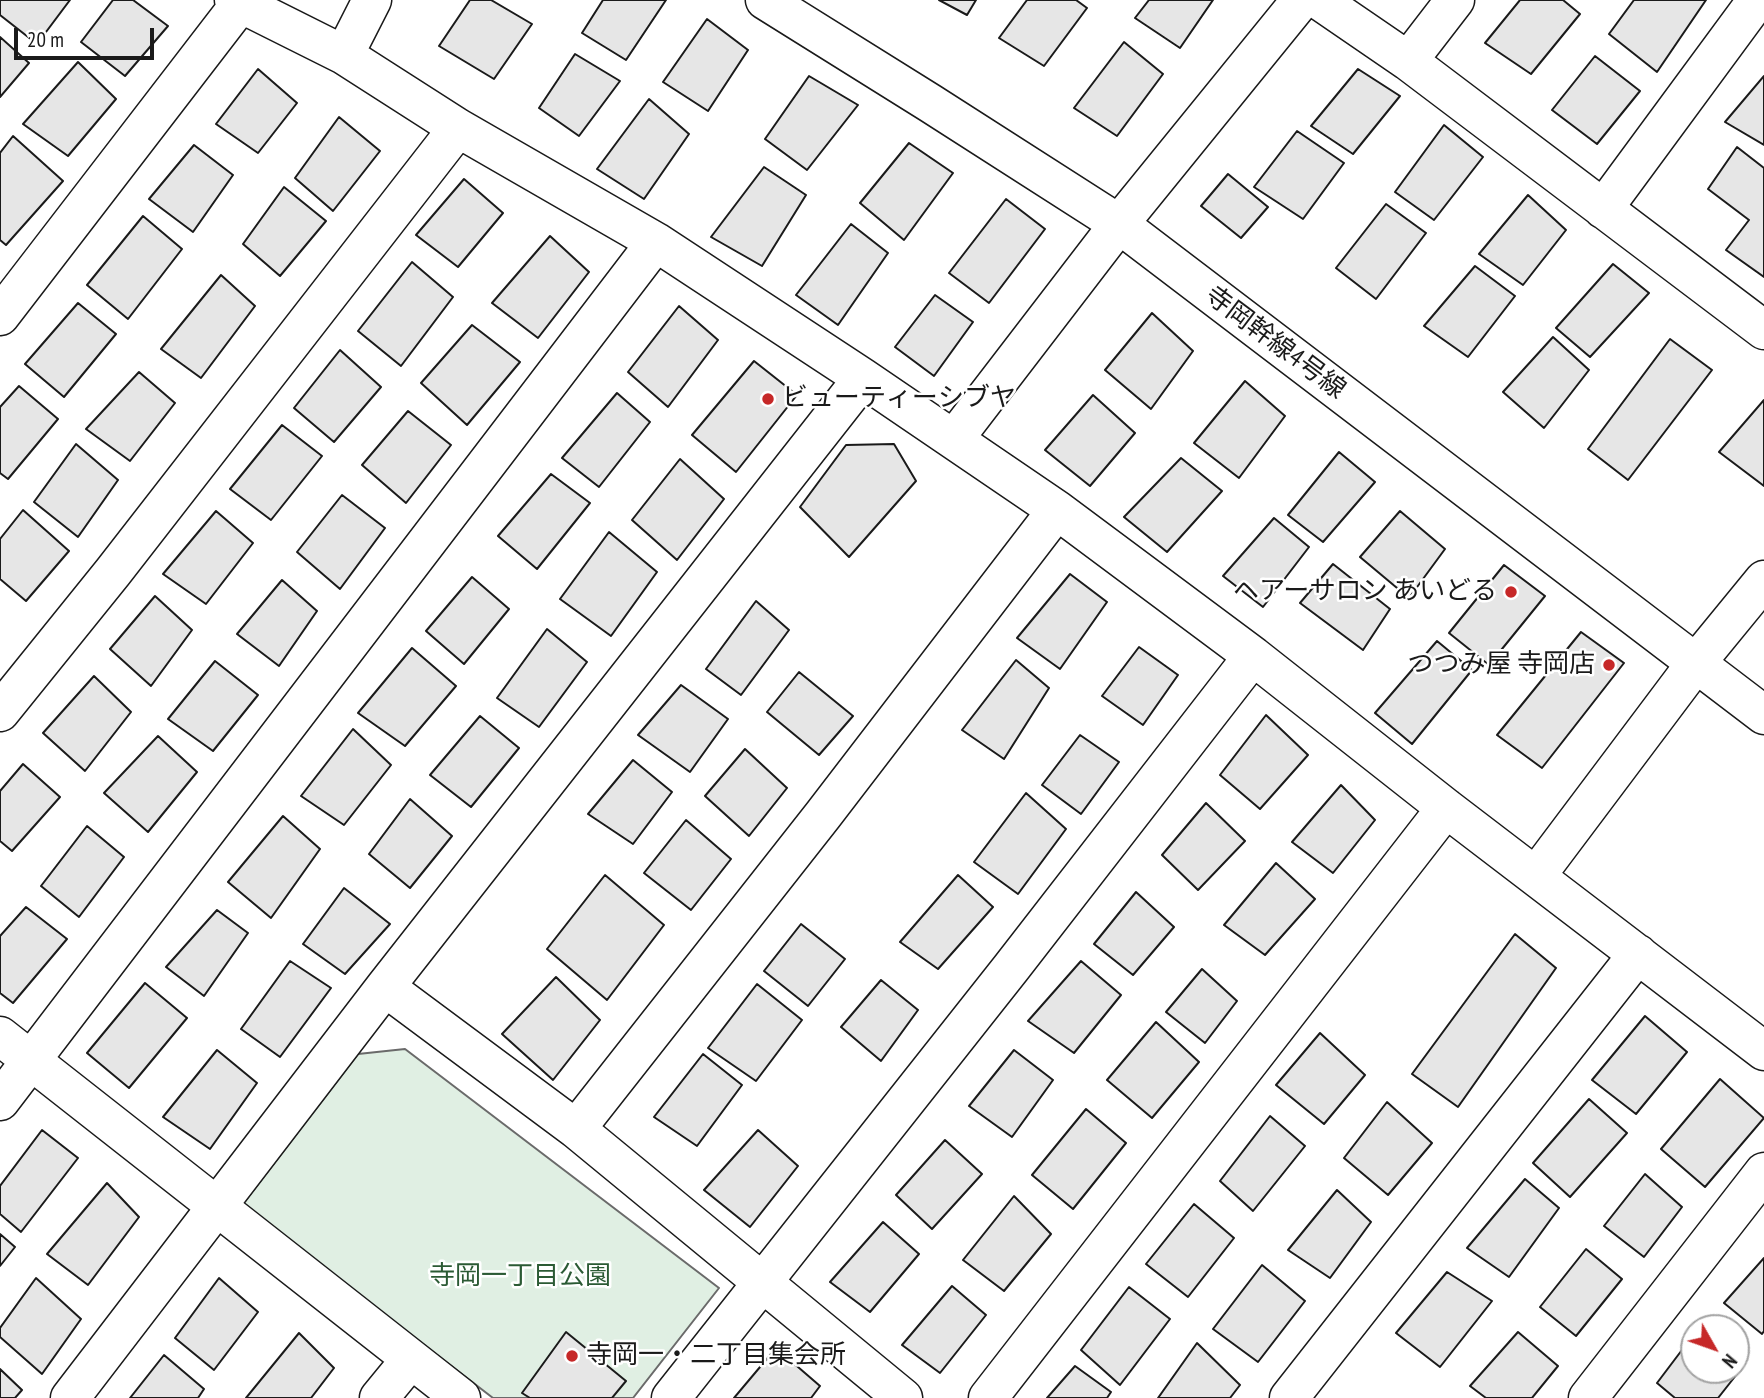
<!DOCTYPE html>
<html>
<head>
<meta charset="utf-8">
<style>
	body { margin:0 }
	#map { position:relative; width:1764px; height:1398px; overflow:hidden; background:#fff; font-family:"PT Sans Narrow",sans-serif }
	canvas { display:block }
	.north { position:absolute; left:1680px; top:1314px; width:70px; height:70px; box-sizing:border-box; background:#fff; border:2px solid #a3a3a3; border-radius:50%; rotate:130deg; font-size:19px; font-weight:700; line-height:28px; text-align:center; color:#1a1a1a }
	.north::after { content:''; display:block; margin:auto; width:24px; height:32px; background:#c62828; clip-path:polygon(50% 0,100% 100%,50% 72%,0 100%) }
	.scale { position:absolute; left:14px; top:28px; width:140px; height:32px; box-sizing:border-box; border:4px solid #1a1a1a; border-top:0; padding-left:9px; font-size:21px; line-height:24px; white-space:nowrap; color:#1a1a1a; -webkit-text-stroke:5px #fff; paint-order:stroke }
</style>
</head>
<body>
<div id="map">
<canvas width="1764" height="1398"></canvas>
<div class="north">N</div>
<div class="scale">20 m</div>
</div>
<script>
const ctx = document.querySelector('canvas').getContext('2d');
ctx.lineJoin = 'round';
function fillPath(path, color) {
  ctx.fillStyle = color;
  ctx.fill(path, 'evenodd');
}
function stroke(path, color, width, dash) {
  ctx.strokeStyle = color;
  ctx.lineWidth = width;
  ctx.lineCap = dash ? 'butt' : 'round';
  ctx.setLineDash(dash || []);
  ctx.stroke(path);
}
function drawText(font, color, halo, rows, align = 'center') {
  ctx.font = font + ' "PT Sans Narrow","Noto Sans JP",sans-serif';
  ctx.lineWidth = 5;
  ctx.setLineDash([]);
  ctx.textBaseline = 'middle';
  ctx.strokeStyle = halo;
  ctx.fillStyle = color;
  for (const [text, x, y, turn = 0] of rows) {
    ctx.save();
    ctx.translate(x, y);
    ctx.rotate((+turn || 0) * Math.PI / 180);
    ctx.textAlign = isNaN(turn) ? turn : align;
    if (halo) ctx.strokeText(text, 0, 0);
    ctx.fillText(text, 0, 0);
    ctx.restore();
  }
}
const green = new Path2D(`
	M405,1049L719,1288L633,1398H493L242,1205L358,1054Z`);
fillPath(green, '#e0efe3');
stroke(green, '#6a6a6a', 2);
const building = new Path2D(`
	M0,0H70L37,44L0,15Z
	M113,0H133L168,26L125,76L81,42Z
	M470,0H491L532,24L494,79L439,46Z
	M603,0H666L626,60L582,33Z
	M939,0H976L967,15Z
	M1027,0H1076L1087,8L1044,66L999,38Z
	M1149,0H1213L1180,48L1135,18Z
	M1520,0H1563L1580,14L1531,74L1485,43Z
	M1634,0H1706L1657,72L1609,34Z
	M707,19L748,50L708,111L663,82Z
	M0,37L29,63L0,97Z
	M1124,42L1163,74L1117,136L1074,108Z
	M575,54L620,81L579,136L539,108Z
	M1595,56L1640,91L1597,144L1552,110Z
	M78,62L116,99L68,156L23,124Z
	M258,69L297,103L258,153L216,124Z
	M1358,69L1400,96L1353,154L1311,126Z
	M809,76L858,105L807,170L765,139Z
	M1764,76V145L1725,122Z
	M649,99L689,134L644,199L597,169Z
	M339,117L380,151L333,211L295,178Z
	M1444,125L1483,157L1434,220L1395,192Z
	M1297,131L1344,163L1303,219L1254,187Z
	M13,136L63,181L6,245L0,240V153Z
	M909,143L953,173L904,240L860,203Z
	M194,145L233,175L193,232L149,199Z
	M1737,147L1764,168V277L1726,250L1749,220L1708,189Z
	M764,167L806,195L762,266L711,237Z
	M1228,174L1268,207L1241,238L1201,206Z
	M464,179L503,213L458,267L416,235Z
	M284,187L326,221L280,276L243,244Z
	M1528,195L1566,230L1523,285L1479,254Z
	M1006,199L1045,229L989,303L949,273Z
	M1386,204L1426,233L1376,299L1336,268Z
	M143,216L182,249L128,319L87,285Z
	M851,224L888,253L838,325L796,295Z
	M550,236L589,272L538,338L492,303Z
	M412,262L453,297L401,366L358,331Z
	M1613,264L1649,293L1590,357L1556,328Z
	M1475,266L1515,296L1468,357L1424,326Z
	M221,275L255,306L201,378L161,349Z
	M935,295L973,322L934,376L895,347Z
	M78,303L116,334L64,397L25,364Z
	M679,306L718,340L668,407L628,372Z
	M1152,313L1193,351L1151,409L1105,370Z
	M472,325L520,362L467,425L421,383Z
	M1553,337L1589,370L1544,428L1503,392Z
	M1670,339L1712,370L1628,480L1588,449Z
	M340,350L381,387L334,442L294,408Z
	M754,361L797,395L736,472L692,435Z
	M139,372L175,403L130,461L86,429Z
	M1245,381L1285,416L1239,478L1194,443Z
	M19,386L58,419L8,479L0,473V407Z
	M617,393L650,422L599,487L562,458Z
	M1093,395L1135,433L1090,486L1045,450Z
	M1764,400V486L1719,452Z
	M408,411L451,445L406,503L362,465Z
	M282,425L322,456L271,520L230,489Z
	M76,444L118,480L78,537L34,502Z
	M894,444L916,481L849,557L800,507L846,445Z
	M1339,452L1375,482L1323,542L1288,515Z
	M1181,458L1222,491L1167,552L1124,517Z
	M680,459L724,499L677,560L632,520Z
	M551,474L590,503L537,569L498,536Z
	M342,495L385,528L340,589L297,552Z
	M23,510L69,551L26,601L0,579V539Z
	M216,511L253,543L206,604L163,574Z
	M1400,511L1445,549L1409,598L1360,557Z
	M1274,518L1309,547L1263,607L1223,576Z
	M609,532L657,572L611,636L560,599Z
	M1333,564L1390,609L1363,650L1300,603Z
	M1504,565L1545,596L1489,665L1449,633Z
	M1070,574L1107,602L1060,669L1017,638Z
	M472,577L509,609L464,664L426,631Z
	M282,580L317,611L279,666L237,634Z
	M155,596L192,630L151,686L110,649Z
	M756,601L789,630L741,695L706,669Z
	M547,629L587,662L539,727L497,698Z
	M1581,632L1624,663L1542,768L1497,735Z
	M1437,641L1472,670L1412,744L1375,713Z
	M1139,647L1178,675L1143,725L1102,696Z
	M412,648L456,686L405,746L358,713Z
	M1016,660L1049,688L1004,759L962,730Z
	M215,661L258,695L213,751L168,719Z
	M799,672L853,716L819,755L767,712Z
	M94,676L131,712L85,771L43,733Z
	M681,685L728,719L690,772L638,735Z
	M1266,715L1308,755L1260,809L1220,775Z
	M480,716L519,748L471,807L430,775Z
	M353,729L391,765L344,825L301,796Z
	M1080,735L1119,762L1081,814L1042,785Z
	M158,736L197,772L148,832L104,793Z
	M745,749L787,788L749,836L705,796Z
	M633,760L672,792L633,844L588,814Z
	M23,764L60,797L12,851L0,841V791Z
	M1341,785L1375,820L1333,873L1292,842Z
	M1026,793L1066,829L1018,894L974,862Z
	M410,799L452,836L410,888L369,854Z
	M1206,803L1245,841L1198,890L1162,855Z
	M283,816L320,849L271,918L228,882Z
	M686,820L731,859L691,910L644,873Z
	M87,826L124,857L79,917L41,886Z
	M1276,863L1315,899L1265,955L1224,925Z
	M605,875L664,925L607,1000L547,949Z
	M958,875L993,907L938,969L900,942Z
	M344,888L390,924L345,974L303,944Z
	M1136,892L1174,927L1133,975L1094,944Z
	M26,907L67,939L13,1003L0,993V936Z
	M217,910L248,933L204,996L166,967Z
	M801,924L845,959L808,1006L764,971Z
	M1515,934L1556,968L1458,1107L1412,1074Z
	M290,961L331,988L280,1057L241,1029Z
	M1081,961L1121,995L1074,1053L1028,1021Z
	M1202,969L1237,1001L1205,1043L1166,1012Z
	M556,977L600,1020L553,1080L502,1034Z
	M881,980L918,1010L881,1061L841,1027Z
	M145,983L187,1018L129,1088L87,1053Z
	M757,984L802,1020L756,1081L708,1048Z
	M1645,1016L1687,1052L1636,1114L1592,1080Z
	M1156,1022L1199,1062L1152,1118L1107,1080Z
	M1320,1033L1365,1075L1324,1124L1276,1085Z
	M217,1050L257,1083L210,1149L163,1117Z
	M1014,1050L1053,1080L1012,1137L969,1106Z
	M703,1054L742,1085L697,1146L654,1117Z
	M1720,1079L1764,1118L1705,1187L1661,1149Z
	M1589,1099L1627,1133L1570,1197L1533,1163Z
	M1387,1102L1432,1143L1388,1195L1344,1158Z
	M1086,1109L1126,1143L1073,1209L1032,1175Z
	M1270,1116L1305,1146L1253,1211L1220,1181Z
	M42,1130L78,1158L21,1232L0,1214V1186Z
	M758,1130L798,1166L750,1227L704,1190Z
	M945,1140L982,1174L932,1229L896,1195Z
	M1645,1174L1682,1207L1644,1257L1604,1226Z
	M1525,1179L1559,1208L1509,1277L1467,1248Z
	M107,1183L139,1217L88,1285L47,1254Z
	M1337,1190L1371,1222L1330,1278L1288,1250Z
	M1014,1196L1051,1234L1004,1291L963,1260Z
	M1194,1204L1234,1238L1188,1297L1146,1264Z
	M883,1222L919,1254L870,1312L830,1282Z
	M0,1234L15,1247L0,1266Z
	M1586,1249L1622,1279L1576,1336L1540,1307Z
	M1764,1258V1331L1762,1334L1724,1303Z
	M1262,1265L1305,1301L1258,1362L1213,1329Z
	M1447,1272L1492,1301L1440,1367L1396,1333Z
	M36,1278L81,1319L42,1374L0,1337V1328Z
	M219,1278L258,1312L214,1370L175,1338Z
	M952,1286L986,1315L940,1373L902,1345Z
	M1129,1287L1170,1319L1120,1385L1081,1350Z
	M566,1332L626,1381L612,1398H530L522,1393Z
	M1518,1332L1558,1366L1532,1398H1486L1470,1386Z
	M299,1333L334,1368L311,1398H246Z
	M1691,1338L1694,1340V1370H1732L1737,1374L1718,1398H1675L1657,1383Z
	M1197,1343L1240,1385L1230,1398H1158Z
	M776,1348L820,1386L811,1398H734Z
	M164,1355L204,1389L198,1398H130Z
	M1075,1366L1111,1392L1107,1398H1047Z
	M0,1369L22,1390L15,1398H0Z`);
fillPath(building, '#e6e6e6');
stroke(building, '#1a1a1a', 2);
const minor = new Path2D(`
	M234,0L344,55L458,128L656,242L863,378L1057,510L1253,656L1446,808L1764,1051
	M1319,0L1408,61L1764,330
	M344,55L372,0
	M1408,61L1455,0
	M1603,209L1757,0
	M0,316L240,4
	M954,439L1119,224L1301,0
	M0,712L113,572L458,128
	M1536,876L1696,663L1764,580
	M385,987L576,1129L903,1398
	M0,1036L461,1398
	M0,1101L656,242
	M576,1129L823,815L1057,510
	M70,1398L385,987L863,378
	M379,1398L411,1359
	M671,1398L1011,968L1253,656
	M988,1398L1446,808
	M1289,1398L1638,954
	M1588,1398L1764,1172`);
const tertiary = new Path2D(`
	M765,0L930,103L1119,224L1764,715`);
stroke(minor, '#1a1a1a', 41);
stroke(tertiary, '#1a1a1a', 41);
stroke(minor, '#fff', 38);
stroke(tertiary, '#fff', 38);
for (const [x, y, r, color] of [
	[768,399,7,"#c62828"],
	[1511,592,7,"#c62828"],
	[1609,665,7,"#c62828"],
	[572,1356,7,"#c62828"]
]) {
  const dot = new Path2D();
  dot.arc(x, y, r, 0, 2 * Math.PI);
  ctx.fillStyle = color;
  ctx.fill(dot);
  stroke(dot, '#fff', 2.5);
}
drawText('26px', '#1a1a1a', '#fff', [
	["寺岡幹線4号線",1275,343,37]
]);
drawText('26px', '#1a1a1a', '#fff', [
	["ビューティーシブヤ",782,399],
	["ヘアーサロン あいどる",1497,592,"right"],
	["つつみ屋 寺岡店",1595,665,"right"],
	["寺岡一・二丁目集会所",586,1356]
], 'left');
drawText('26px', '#2b5a34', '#fff', [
	["寺岡一丁目公園",520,1277]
]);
</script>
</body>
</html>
